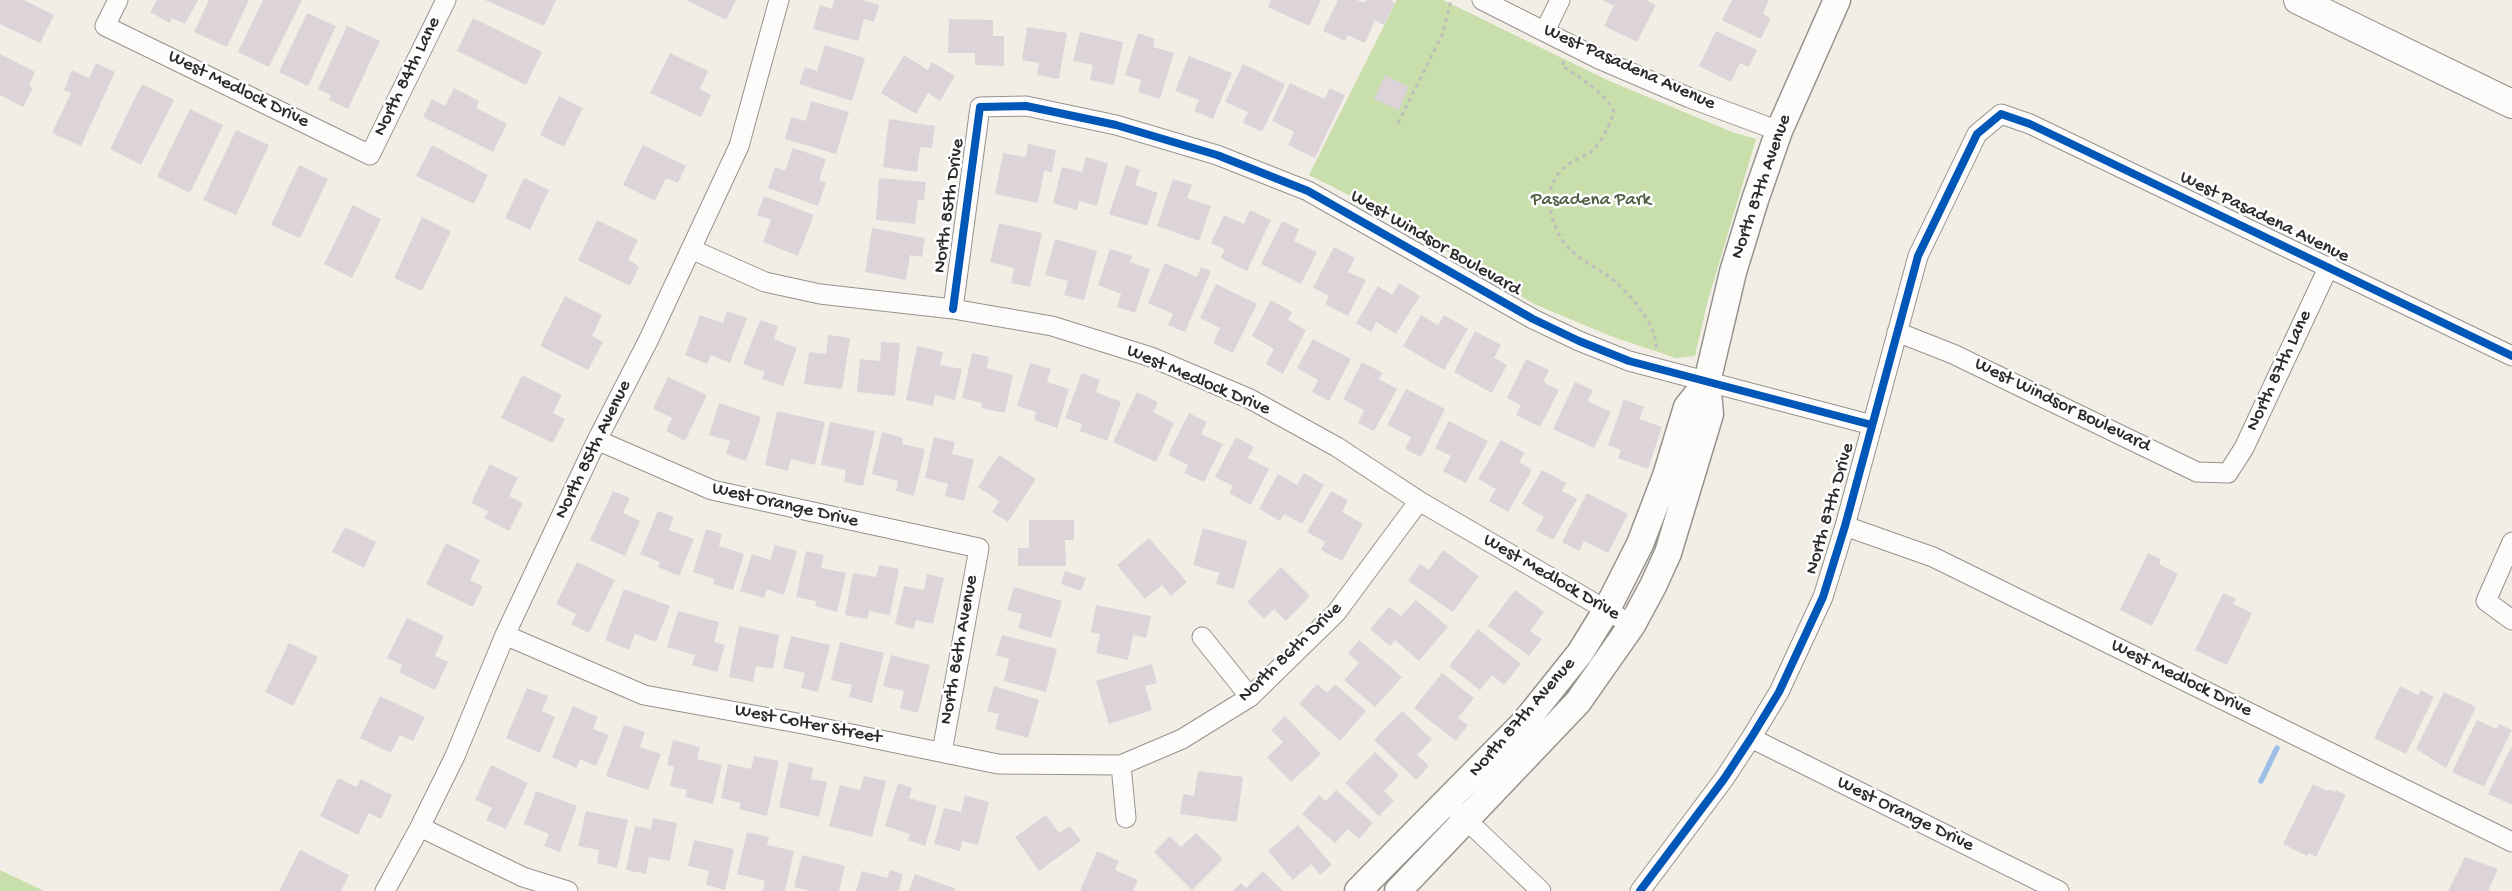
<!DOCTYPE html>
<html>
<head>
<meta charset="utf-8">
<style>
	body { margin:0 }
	canvas { display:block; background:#f2eee5 }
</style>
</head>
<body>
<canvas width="2512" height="891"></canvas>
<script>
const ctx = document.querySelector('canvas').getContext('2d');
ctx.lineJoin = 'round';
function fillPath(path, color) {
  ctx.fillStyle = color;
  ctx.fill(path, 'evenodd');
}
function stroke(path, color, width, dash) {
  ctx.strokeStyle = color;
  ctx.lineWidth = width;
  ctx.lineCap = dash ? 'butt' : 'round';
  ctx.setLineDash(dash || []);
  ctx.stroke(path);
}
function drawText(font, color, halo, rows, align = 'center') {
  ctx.font = font + ' "Gochi Hand",sans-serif';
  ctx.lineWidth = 5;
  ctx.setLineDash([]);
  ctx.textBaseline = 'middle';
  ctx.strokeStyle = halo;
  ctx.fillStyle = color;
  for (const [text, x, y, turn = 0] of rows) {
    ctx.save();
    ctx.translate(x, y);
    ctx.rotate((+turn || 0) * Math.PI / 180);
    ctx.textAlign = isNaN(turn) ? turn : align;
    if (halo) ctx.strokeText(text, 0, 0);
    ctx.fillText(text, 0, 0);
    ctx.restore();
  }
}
fillPath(new Path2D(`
	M1397,0H1443L1607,80L1732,132L1756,139L1708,300L1695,356L1676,358L1613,337L1534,304L1369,205L1309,175Z
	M0,870L44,891H0Z`), '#c8deab');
stroke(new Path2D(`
	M2261,781L2277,748`), '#9ec0e6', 5.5);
fillPath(new Path2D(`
	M0,0H24L54,15L40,43L0,24Z
	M157,0H198L185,24L172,18L170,23L150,12Z
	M209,0H249L227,47L194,32Z
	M263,0H302L269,67L238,52Z
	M485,0H556L544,26Z
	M686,0H736L726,20Z
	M834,0H863L879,5L874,22L864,19L858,41L813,29L820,5L832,9Z
	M1271,0H1321L1309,26L1268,7Z
	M1338,0H1357L1364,3L1366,0H1390L1395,3L1384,25L1375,20L1365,43L1348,35L1345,41L1323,31Z
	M1602,0H1646L1656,5L1637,42L1604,26L1614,6Z
	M1732,0H1769L1763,14L1771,18L1761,39L1722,20Z
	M307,13L336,26L308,86L279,72Z
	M473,18L542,52L526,85L457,51Z
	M949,19L993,20V36H1004V66L975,65V53H948Z
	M347,26L380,41L348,109L329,100L331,95L318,89Z
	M1027,27L1067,33L1059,79L1037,75L1039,63L1022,60Z
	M1716,31L1757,50L1749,67L1740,63L1731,82L1699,66Z
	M1080,32L1123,42L1114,85L1090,80L1093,65L1073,61Z
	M1138,33L1155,39L1153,47L1174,53L1160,99L1138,92L1141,80L1125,75Z
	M825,45L865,58L852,101L799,84L805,67L817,71Z
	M670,53L708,71L700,89L711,95L701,117L650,93Z
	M0,54L35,72L29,86L33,88L23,107L0,95Z
	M904,55L928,70L932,62L955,76L940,101L928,93L916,114L881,93Z
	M1189,56L1232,73L1213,119L1194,111L1199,100L1175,91Z
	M96,63L115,72L81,146L52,133L71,93L64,90L72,70L89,78Z
	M1243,64L1285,84L1262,132L1243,123L1248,112L1225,102Z
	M1385,75L1409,87L1399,110L1374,99Z
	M1290,83L1324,99L1330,88L1345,95L1315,158L1288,145L1294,132L1272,121Z
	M142,84L174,100L141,165L110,149Z
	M454,88L479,101L476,108L507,124L493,152L423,117L432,99L445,106Z
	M559,96L583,108L564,147L540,135Z
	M811,101L849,112L836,154L785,139L791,117L806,121Z
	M190,109L223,125L190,193L157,177Z
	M889,119L935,126L932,148L920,147L917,172L883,167Z
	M236,130L269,145L236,215L203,200Z
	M1028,144L1056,150L1052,172L1044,171L1038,203L995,194L1003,153L1026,157Z
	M432,145L488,175L474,204L416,176Z
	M643,145L686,166L678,183L666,178L655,201L623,185Z
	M793,148L826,159L819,180L826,183L818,206L768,188L775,167L785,171Z
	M1086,157L1108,163L1097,206L1079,201L1077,210L1053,203L1062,167L1082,172Z
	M299,165L328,179L300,238L271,225Z
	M1126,165L1140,170L1135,185L1158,193L1147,226L1109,214Z
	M524,178L549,190L530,230L505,218Z
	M879,178L926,182L924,200H918L915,224L876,220Z
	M1173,179L1192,185L1187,198L1211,206L1199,241L1157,226Z
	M764,196L814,215L798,256L763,242L771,220L757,215Z
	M353,205L381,219L352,278L324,264Z
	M1250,210L1271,220L1247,271L1220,258L1225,250L1211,243L1224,215L1244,224Z
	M422,217L451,231L422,291L394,278Z
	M597,220L638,240L628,260L639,266L630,286L578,260Z
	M1282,221L1299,229L1294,241L1317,252L1301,284L1261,264Z
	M999,223L1042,233L1030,287L1011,283L1014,268L990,262Z
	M872,228L925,238L922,257L910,255L906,280L865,272Z
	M1055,239L1097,251L1084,300L1064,295L1068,281L1045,275Z
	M1334,247L1355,258L1348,272L1366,280L1348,316L1325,304L1329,296L1313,288Z
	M1110,249L1132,256L1130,262L1150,269L1135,313L1117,307L1121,294L1098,285Z
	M1165,263L1197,277L1201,267L1211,271L1185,332L1168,325L1173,314L1148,303Z
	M1399,283L1420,296L1396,334L1376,322L1371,332L1356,323L1378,286L1392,295Z
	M1216,284L1257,304L1233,353L1213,343L1220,328L1200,318Z
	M565,296L602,315L592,336L603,342L588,370L540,346Z
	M1271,300L1292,312L1288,320L1306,330L1283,374L1266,364L1274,349L1252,336Z
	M727,311L747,318L730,363L711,355L707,364L685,355L700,315L723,323Z
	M1421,315L1438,325L1444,315L1468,329L1444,370L1403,346Z
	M760,320L778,326L774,339L797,348L783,386L762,379L765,372L743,364Z
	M1475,331L1501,345L1494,358L1507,365L1492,393L1454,372Z
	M828,335L850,338L842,389L804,384L809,352L826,354Z
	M1313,339L1351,359L1329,401L1312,392L1318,380L1297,368Z
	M881,342L900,343L895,396L857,392L860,359L880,361Z
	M917,346L943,352L940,365L962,369L955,400L935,395L933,406L906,400Z
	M972,353L989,357L987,368L1013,375L1005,413L981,408L982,403L962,398Z
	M1526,359L1549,370L1543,382L1559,390L1540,427L1516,415L1521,405L1507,398Z
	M1362,362L1383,373L1379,379L1397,389L1374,431L1358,423L1364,410L1343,399Z
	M1030,363L1051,369L1047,382L1069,389L1057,428L1034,420L1036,412L1017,406Z
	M1082,373L1100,380L1096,392L1121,402L1107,441L1080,431L1082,424L1065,418Z
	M522,375L562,395L553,413L565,419L553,443L501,418Z
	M668,377L707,395L685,441L666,431L672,418L653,409Z
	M1575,382L1593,390L1588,401L1611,412L1594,448L1553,429Z
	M1406,389L1445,409L1421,457L1405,449L1411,437L1387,425Z
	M1137,392L1158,402L1153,412L1174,423L1156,462L1113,442Z
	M1624,399L1644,407L1639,419L1662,427L1648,469L1618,458L1621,450L1608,445Z
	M719,403L761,417L746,461L726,454L730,441L709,435Z
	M777,411L825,422L815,465L791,459L788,471L765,465Z
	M1189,413L1207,422L1201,434L1223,444L1204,482L1184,473L1188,465L1168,455Z
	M1449,421L1488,441L1466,483L1443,471L1451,456L1435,448Z
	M830,422L875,431L863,486L844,482L846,470L821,465Z
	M882,432L903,438L902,444L925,449L914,496L896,491L898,481L872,474Z
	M934,437L955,442L952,454L974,459L964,501L945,496L948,484L925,478Z
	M1236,437L1254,447L1248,458L1269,469L1251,505L1229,493L1233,486L1215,477Z
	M1501,440L1525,453L1519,462L1532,470L1508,512L1489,501L1496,489L1478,479Z
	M999,455L1036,479L1008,522L992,512L999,501L978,487Z
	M490,464L518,478L509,496L523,503L509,531L484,518L488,511L471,503Z
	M1542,470L1566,483L1562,491L1577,499L1553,540L1536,530L1544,517L1522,504Z
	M1304,473L1324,485L1302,524L1284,514L1280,521L1259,509L1278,474L1297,485Z
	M613,491L630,498L623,513L640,521L625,556L590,540Z
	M1331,491L1348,500L1342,512L1363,524L1342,561L1321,550L1325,542L1307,532Z
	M1587,493L1628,514L1608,553L1584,541L1579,551L1562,542Z
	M658,511L674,517L669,530L694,539L679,576L658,567L660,562L640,554Z
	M1029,520H1074V540H1065L1066,566H1018V548H1029Z
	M345,527L376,542L364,568L332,552Z
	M1203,528L1247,541L1234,589L1216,584L1220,573L1193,565Z
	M706,529L722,534L719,546L744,554L733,590L713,584L715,579L693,572Z
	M1149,538L1187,582L1171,596L1162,585L1145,599L1117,565Z
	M446,543L480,560L470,580L483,586L473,607L426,584Z
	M775,545L797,551L784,595L767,589L764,598L740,591L752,554L770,560Z
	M1443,550L1479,576L1453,612L1408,581L1420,564L1429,570Z
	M806,551L824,555L821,568L846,573L837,612L815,606L816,601L796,597Z
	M2148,553L2161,559L2159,564L2178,574L2152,626L2120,610Z
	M577,562L615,580L589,633L571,624L576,614L556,604Z
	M879,565L899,569L890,615L869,611L868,619L845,615L853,573L876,577Z
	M1281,567L1310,596L1286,621L1274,609L1264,619L1247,602Z
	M1065,571L1086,578L1081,591L1061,584Z
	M927,574L944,578L933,624L916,620L914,629L895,624L904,586L924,590Z
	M1014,587L1062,601L1051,638L1018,628L1022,614L1007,610Z
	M624,589L670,606L656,642L635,634L629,650L605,640Z
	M1515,590L1544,612L1530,631L1542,639L1529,656L1488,626Z
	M2223,593L2236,599L2233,604L2252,613L2227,665L2195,650Z
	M1416,600L1448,627L1419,661L1395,640L1390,646L1370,629L1389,607L1401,616Z
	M1096,605L1151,616L1146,638L1133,635L1128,660L1096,653L1100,634L1091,632Z
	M678,611L719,622L714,642L725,645L717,672L692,665L695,655L667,647Z
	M407,618L444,636L435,656L448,662L435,690L399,672L402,665L387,658Z
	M739,626L779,635L773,669L756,666L753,682L729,677Z
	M1478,629L1521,664L1504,685L1492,675L1480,690L1449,666Z
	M1002,635L1057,649L1046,692L1004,681L1009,659L996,655Z
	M791,636L830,645L818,692L801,688L805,673L783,668Z
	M1359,640L1402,677L1375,707L1344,680L1359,663L1348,653Z
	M840,642L884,653L872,703L849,697L852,685L831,680Z
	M289,643L318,657L293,706L265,692Z
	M891,655L930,665L918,713L900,708L904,691L883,686Z
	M1152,664L1157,683L1145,686L1152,710L1109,724L1096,681Z
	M1442,673L1474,698L1458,718L1468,725L1456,741L1414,708Z
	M1317,684L1327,693L1335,684L1366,711L1340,741L1299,704Z
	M994,686L1039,700L1028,738L995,729L999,714L987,711Z
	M2400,686L2418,695L2421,690L2434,697L2406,754L2374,738Z
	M527,688L548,696L542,711L555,717L540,753L506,738Z
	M2444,692L2476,707L2446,768L2416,749Z
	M380,696L425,717L413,741L400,735L391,753L360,738Z
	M573,706L598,717L593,729L609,735L596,766L580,759L576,768L552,757Z
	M1402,711L1432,739L1417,755L1429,766L1416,780L1374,740Z
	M1285,716L1321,754L1291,782L1267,757L1283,742L1271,730Z
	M2477,720L2496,729L2499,724L2512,730L2484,787L2452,772Z
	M624,725L645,732L640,747L661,754L648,790L606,776Z
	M673,740L700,747L697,759L722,765L713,804L685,797L687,790L670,786L674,767L667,765Z
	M2512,746V805L2488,794Z
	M1375,752L1399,775L1384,791L1394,801L1379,816L1345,783Z
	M754,756L779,761L767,816L739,809L741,803L721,798L728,764L751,769Z
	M789,762L813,768L811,779L827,782L819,817L779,807Z
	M491,765L528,783L506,829L486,820L492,808L475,800Z
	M1198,771L1243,777L1237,822L1180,814L1183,794L1194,796Z
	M864,776L886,781L872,837L829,826L840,785L860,790Z
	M338,778L357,787L361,779L392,795L381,819L369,813L358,835L320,816Z
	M898,783L912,788L909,798L937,806L925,846L908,840L910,834L885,826Z
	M2313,784L2327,791L2328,789L2335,792L2336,790L2346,795L2316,857L2309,853L2307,856L2283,844Z
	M1336,790L1373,823L1359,839L1348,829L1335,843L1302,814L1319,795L1326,801Z
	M536,791L577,806L560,852L544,846L549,834L524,824Z
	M965,795L989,802L978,845L962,841L960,851L934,844L944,808L961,812Z
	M586,811L628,820L617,868L597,863L599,850L578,846Z
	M1046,815L1059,833L1070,826L1081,841L1039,871L1015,837Z
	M653,818L677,823L670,861L649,857L646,874L626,870L635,826L651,829Z
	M1298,825L1332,865L1320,875L1311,864L1293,880L1268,851Z
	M747,832L769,837L767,845L794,851L785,891H763L765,881L737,874Z
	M1196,833L1223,859L1192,890L1154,852L1170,836L1181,847Z
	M694,840L734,849L725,890L706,885L709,871L688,866Z
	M300,850L349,875L341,891H279Z
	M1097,851L1119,861L1115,870L1138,880L1133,891H1080Z
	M802,855L845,866L839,891H810L794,887Z
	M2465,857L2498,869L2488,891H2448Z
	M890,870L903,874L899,891H856L862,871L887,878Z
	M1263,871L1283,891H1233L1241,883L1246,888Z
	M915,874L956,889L955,891H909Z`), '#ddd4d9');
const street = new Path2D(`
	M118,0L105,26L370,155L446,0
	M1482,0L1599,59L1690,98L1779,131
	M1545,31L1560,0
	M691,249L765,282L820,294L953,309L1052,326L1151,357L1250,399L1337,447L1419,501L1632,625
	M953,309L980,107L1026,106L1116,125L1217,155L1308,191L1533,319L1579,341L1629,361L1872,425
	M1897,332L1953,354L2197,472L2228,473L2244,448L2329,266
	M597,440L712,490L979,548L942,752
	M1845,526L1933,557L2512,842
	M2512,542L2486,601L2512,620
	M505,635L644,695L803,724L998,764L1121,765L1182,739L1250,697L1336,613L1419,501
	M1202,637L1250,697
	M1751,738L2059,891
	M1121,765L1126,818
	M1457,811L1541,891
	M420,827L523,877L568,891
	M385,891L420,827L455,756L505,635L597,440L648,341L739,146L779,0
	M1640,891L1724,779L1751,738L1779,692L1823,597L1845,526L1918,256L1977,134L2001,114L2030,124L2512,356`);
const secondary = new Path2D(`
	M1358,891L1524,723L1580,653L1606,611L1640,544L1666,476L1687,407L1707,382
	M1398,891L1578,702L1632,625L1653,586L1668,553L1710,414L1707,382L1733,272L1755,200L1779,131L1837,0`);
const primary = new Path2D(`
	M2298,0L2512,104`);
stroke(street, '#95938e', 21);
stroke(secondary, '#95938e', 29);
stroke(primary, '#95938e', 30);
stroke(new Path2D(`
	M1564,61L1562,66C1577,75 1608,95 1614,112C1609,125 1604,138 1595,148C1587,156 1577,158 1569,164C1542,182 1547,214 1561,238C1570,255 1593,265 1608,276C1626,289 1659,326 1656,349
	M1398,123L1443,33L1451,0`), '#bfbebd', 3, [4, 4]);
stroke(street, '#fdfcfb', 19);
stroke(secondary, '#fdfcfb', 26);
stroke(primary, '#fdfcfb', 28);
stroke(new Path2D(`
	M953,309L980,107L1026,106L1116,125L1217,155L1308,191L1533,319L1579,341L1629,361L1872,425
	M1640,891L1724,779L1751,738L1779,692L1823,597L1845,526L1918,256L1977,134L2001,114L2030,124L2512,356`), '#0057b8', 8);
drawText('19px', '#2b2b2b', '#fff', [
	["West Pasadena Avenue",1629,68,24],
	["North 84th Lane",408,77,-64],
	["West Medlock Drive",238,90,26],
	["North 87th Avenue",1762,187,-71],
	["North 85th Drive",950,206,-82],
	["West Pasadena Avenue",2264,218,26],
	["West Windsor Boulevard",1435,244,30],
	["North 87th Lane",2280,371,-65],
	["West Medlock Drive",1198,381,23],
	["West Windsor Boulevard",2062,406,26],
	["North 85th Avenue",594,450,-64],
	["West Orange Drive",785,506,13],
	["North 87th Drive",1831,509,-74],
	["West Medlock Drive",1551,578,30],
	["North 86th Avenue",960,650,-80],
	["North 86th Drive",1291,653,-44],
	["West Medlock Drive",2181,679,26],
	["North 87th Avenue",1523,718,-49],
	["West Colter Street",808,725,11],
	["West Orange Drive",1905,815,26]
]);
drawText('19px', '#505d43', '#fff', [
	["Pasadena Park",1591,201]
]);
</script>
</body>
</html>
